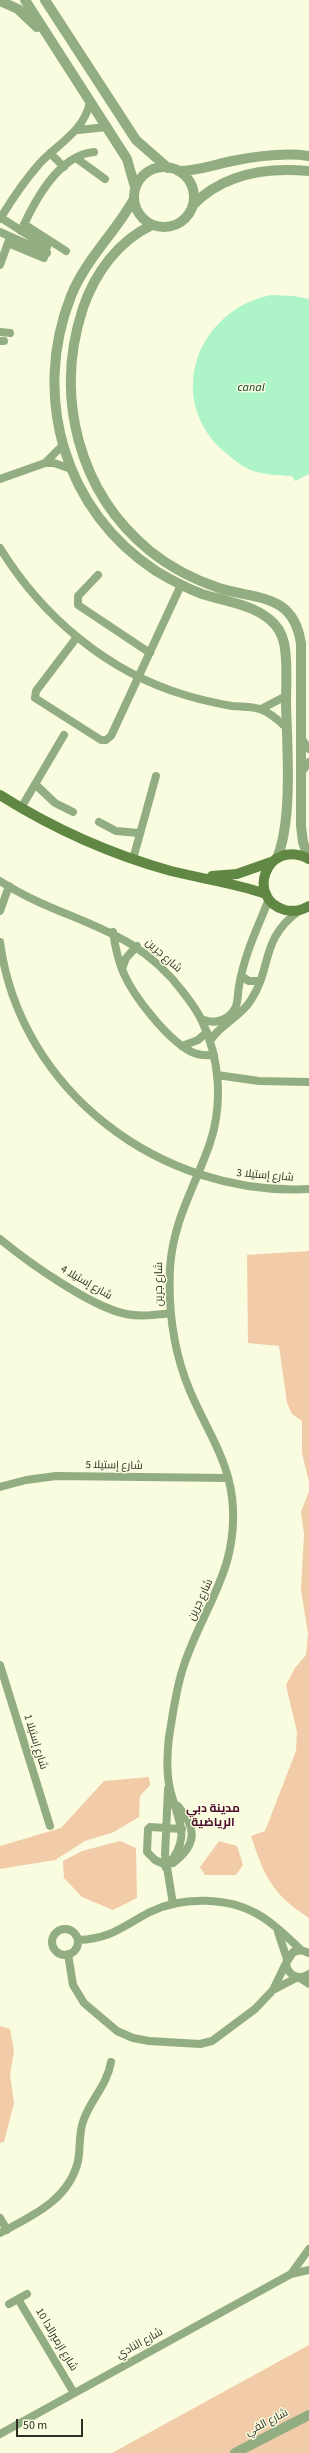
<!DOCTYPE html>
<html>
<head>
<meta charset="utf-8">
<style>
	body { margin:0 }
	#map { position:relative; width:309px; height:2453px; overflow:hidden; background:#fafcdf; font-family:"Source Sans 3",sans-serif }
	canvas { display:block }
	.scale { position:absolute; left:16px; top:2419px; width:67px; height:18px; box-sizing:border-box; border:2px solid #2e2e23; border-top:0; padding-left:5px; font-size:12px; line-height:14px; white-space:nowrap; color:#2e2e23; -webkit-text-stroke:3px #fafcdf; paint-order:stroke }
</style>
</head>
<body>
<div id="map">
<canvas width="309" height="2453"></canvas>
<div class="scale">50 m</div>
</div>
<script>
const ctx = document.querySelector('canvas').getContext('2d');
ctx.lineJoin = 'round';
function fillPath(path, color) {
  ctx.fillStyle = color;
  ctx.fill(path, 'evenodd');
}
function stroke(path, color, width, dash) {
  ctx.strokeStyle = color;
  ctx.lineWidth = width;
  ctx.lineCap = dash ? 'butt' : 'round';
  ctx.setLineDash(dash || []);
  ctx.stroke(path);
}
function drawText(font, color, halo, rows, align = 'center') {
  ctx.font = font + ' "Source Sans 3",Cairo,sans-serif';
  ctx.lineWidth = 3;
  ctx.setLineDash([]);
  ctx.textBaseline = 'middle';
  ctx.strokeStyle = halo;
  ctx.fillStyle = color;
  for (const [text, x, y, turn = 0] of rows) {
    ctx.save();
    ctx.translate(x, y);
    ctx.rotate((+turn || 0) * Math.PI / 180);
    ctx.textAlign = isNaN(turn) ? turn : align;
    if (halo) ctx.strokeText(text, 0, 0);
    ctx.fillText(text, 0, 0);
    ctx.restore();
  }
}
fillPath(new Path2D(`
	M309,1251V1482L302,1453V1421L292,1414L287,1403L279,1346L248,1343L247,1255Z
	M309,1491V1918C272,1894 264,1876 251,1836L265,1831L296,1751L297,1732L286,1685L295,1668L306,1655L308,1633L301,1590L304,1534L301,1512Z
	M149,1777L150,1785L140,1796L139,1817L114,1832L85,1841L55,1860L0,1869V1846L61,1828L104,1781Z
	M120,1841L136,1848L137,1898L113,1910L82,1897L64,1878L63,1861L82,1851Z
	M219,1841L237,1846L243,1865L236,1875H205L200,1867Z
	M0,2026L10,2029L14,2051L10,2075L14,2103L4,2142L0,2143Z
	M309,2345V2453H112Z`), '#f2cba8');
fillPath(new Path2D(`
	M271,295L294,296L309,299V474L295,481L292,476C278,475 266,475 253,471C243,467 235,461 227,454C164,403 194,311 271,295Z`), '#adf4c8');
stroke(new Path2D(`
	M78,130L107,127
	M50,153L64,167
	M76,158L105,179
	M1,218L47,247
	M0,219C12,199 25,180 40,163C59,143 84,131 90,102
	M24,224L66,251
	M21,231C34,202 58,155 94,152
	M0,232L47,253
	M8,243L44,258
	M0,265L9,240
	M0,332L10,333
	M0,341H4
	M45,463H54L71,469
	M0,479L45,463L63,445
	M0,548C42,616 107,672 185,695C200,700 216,703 232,706C241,707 254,706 262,710C271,713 279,721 287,728
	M98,575L78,596V605L150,653
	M77,637L36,691L35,698L101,740H106L111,736L181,585
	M261,709L286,696
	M301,738L309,749
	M301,773L309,762
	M35,784L55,803L73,812
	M21,808L64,735
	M99,822L116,831L139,833
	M133,859L156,776
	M0,881C67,924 131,923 183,992C190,1001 197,1010 202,1021C220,1059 223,1104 210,1143C195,1187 173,1220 170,1268C168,1310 174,1353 190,1391C205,1427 227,1457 232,1497C240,1568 205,1603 184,1665C176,1688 173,1713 169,1737C167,1754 166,1772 170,1789C178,1823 193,1836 166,1868
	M0,911L9,886
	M113,932C115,946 118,961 124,974C134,997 166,1037 188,1050C196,1055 205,1056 214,1055
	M0,942C20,1092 162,1197 309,1189
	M122,969L126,958L137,946
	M241,976L249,981H259
	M201,1019C212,1024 224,1022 232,1013C239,1005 237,996 239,986C244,955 258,927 269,899
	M210,1041C220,1024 241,1017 251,1000C273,966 259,940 300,910
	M182,1046L198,1040L207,1032
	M217,1075L259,1081L309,1082
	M0,1239C28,1262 91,1307 126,1314C141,1317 156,1315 171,1313
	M0,1487L26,1480L56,1476L228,1478
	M0,1665L50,1826
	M168,1789L165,1855L173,1904
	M173,1863C197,1845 197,1828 178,1806
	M166,1865L155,1860L147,1852L148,1829L150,1827L182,1829
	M52 1942a13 13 0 1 1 26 0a13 13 0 1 1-26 0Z
	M278,1932L287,1959
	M78,1940C111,1939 123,1926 150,1912C182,1896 229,1897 259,1915C275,1924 288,1938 301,1950
	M309,1953L301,1950L293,1952L286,1963C287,1975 299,1981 309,1974
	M68,1954L73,1985L84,2003L117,2031L133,2038L149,2041L200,2044L212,2041L255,2009L273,1990L298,1977L309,1984
	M273,1990L286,1963
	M0,2218L7,2230
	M0,2233C32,2216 69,2200 78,2161C81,2147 78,2133 84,2119C92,2098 107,2085 111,2062
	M291,2274L309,2270
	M18,2299L74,2393
	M9,2304L27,2294
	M0,2434L291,2274L309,2249`), '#92ad81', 8);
stroke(new Path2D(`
	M25,0L127,159L135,187
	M45,0L136,140L168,168
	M0,1L18,9L37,27
	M134 197a30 30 0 1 1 60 0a30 30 0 1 1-60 0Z
	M178,171C197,171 213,165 232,161C257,156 284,152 309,156
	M134,199C115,233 86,259 71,296C31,397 65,512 156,571C171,580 186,588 202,594C224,601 251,604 269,619C277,625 282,634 284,643C288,661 286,684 286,703C287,745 293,820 277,858
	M193,205C224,173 266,167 309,171
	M152,225C118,241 95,273 83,308C54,396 78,492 150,551C170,567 195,580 219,588C257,600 294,593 301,644V826L303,842L309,859
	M235,2453L309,2415`), '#92ad81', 10);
stroke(new Path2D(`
	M0,795C54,829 110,854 171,871C203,879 235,883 266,894
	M309,859C266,837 245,899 285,910C293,912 302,910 309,906
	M212,876L237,874L271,862`), '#618744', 10);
drawText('11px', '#2e2e23', '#fafcdf', [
	["شارع جرين",163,956,42],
	["شارع إستيلا 3",265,1176,5],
	["شارع إستيلا 4",86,1283,30],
	["شارع جرين",160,1284,-90],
	["شارع إستيلا 5",114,1466,1],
	["شارع جرين",201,1600,-65],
	["شارع إستيلا 1",35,1742,73],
	["شارع ازميرالدا 10",56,2340,59],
	["شارع النادي",140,2344,-29],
	["شارع الفي",267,2423,-27]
]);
drawText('italic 12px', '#023c21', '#fafcdf', [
	["canal",251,388]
]);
drawText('bold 12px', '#4d0d2f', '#fafcdf', [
	["مدينة دبي",213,1809],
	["الرياضية",213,1823]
]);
</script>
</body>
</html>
